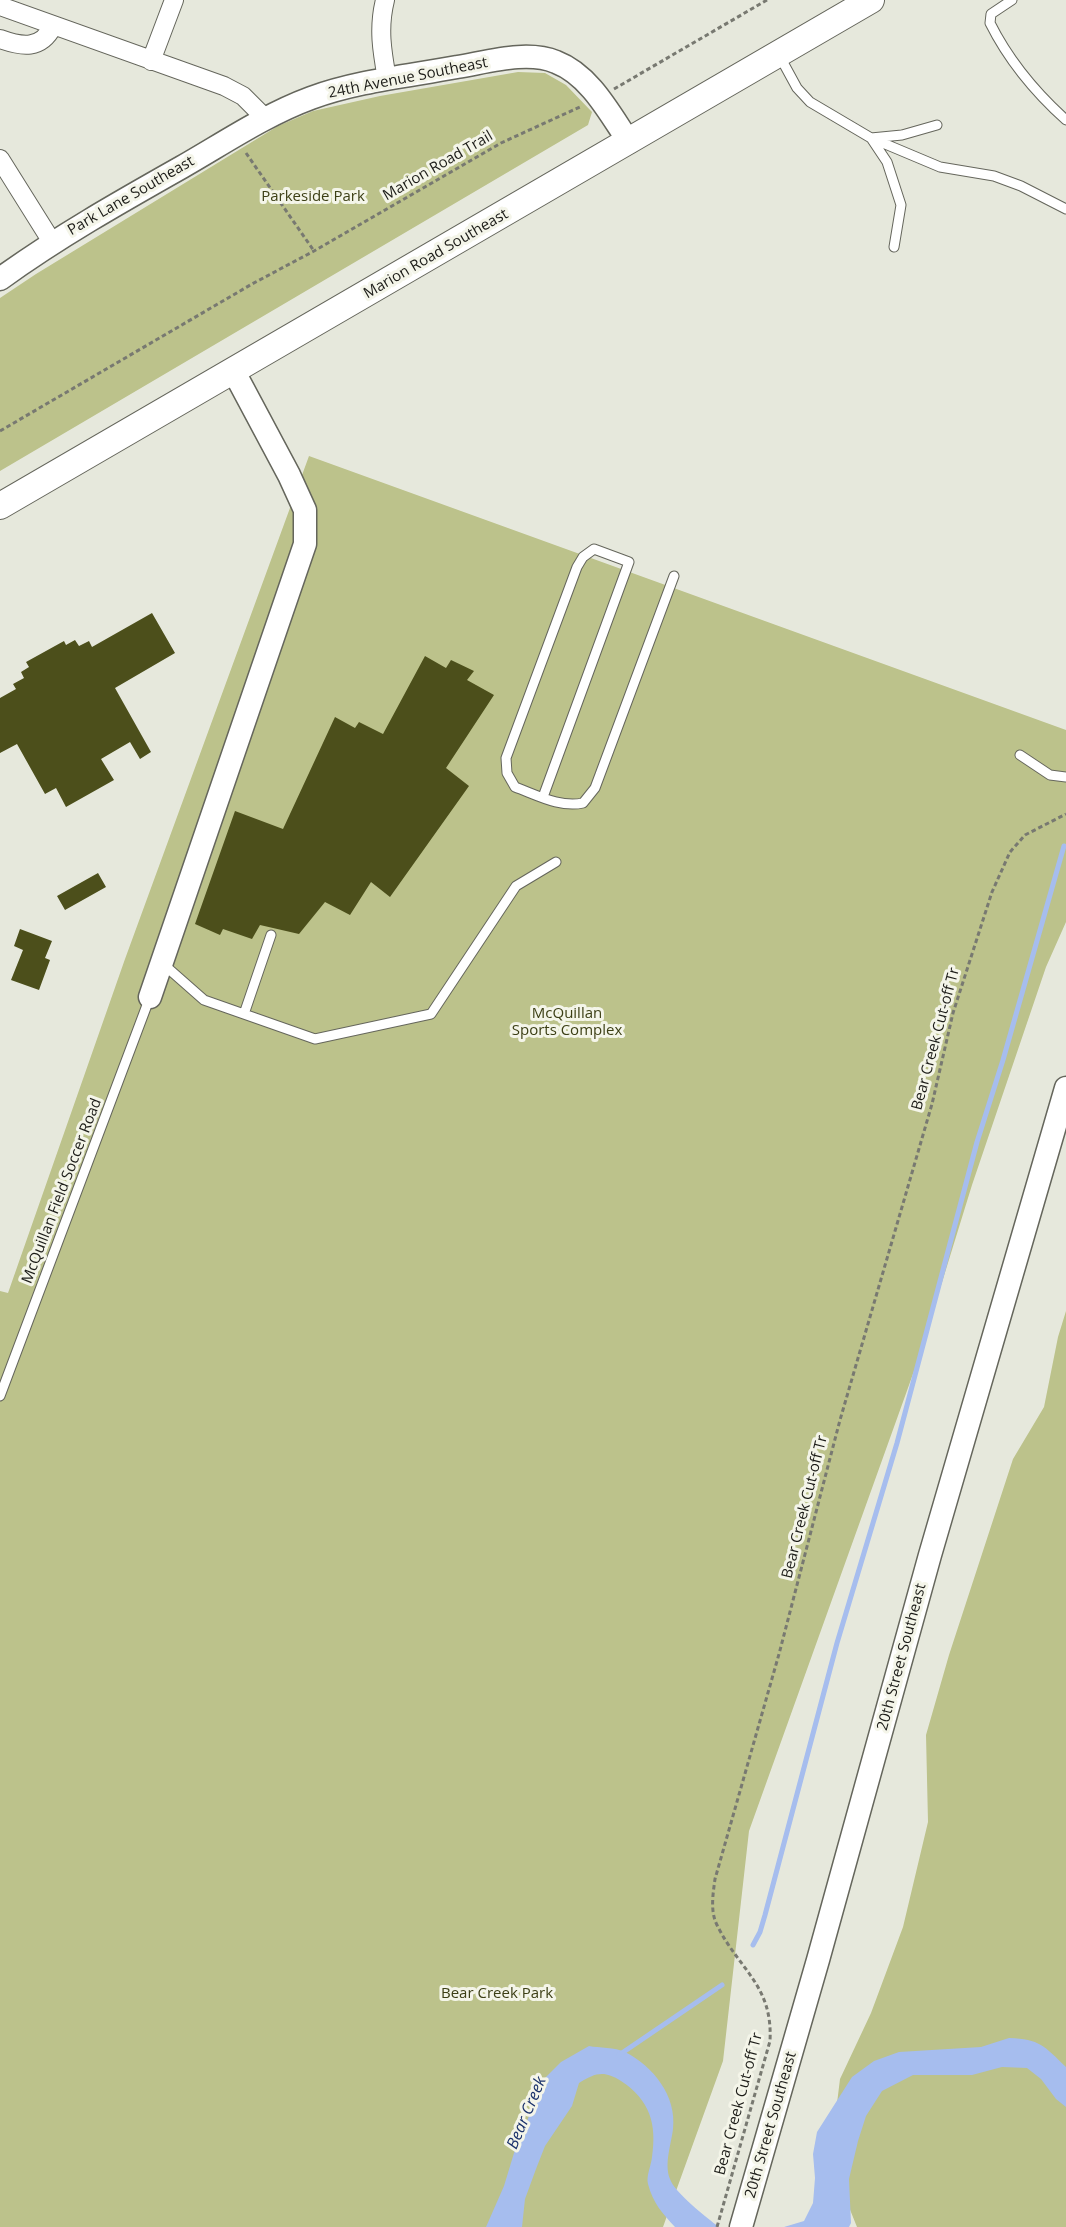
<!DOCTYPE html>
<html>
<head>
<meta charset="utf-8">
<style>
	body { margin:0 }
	canvas { display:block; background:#e6e8dc }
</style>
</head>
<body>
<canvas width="1066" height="2227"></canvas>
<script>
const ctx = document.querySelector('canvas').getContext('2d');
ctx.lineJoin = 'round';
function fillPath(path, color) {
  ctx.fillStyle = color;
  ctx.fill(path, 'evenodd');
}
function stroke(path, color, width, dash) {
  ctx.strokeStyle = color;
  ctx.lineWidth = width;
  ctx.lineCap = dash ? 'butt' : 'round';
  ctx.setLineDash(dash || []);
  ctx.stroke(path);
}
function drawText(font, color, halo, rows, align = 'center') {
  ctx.font = font + ' "Open Sans",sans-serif';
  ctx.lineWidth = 6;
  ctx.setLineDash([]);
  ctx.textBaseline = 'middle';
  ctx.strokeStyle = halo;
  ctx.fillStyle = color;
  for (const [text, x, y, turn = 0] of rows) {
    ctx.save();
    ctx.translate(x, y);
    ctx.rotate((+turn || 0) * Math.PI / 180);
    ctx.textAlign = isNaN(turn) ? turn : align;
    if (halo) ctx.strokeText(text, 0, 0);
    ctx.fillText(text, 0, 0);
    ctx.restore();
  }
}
fillPath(new Path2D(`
	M518,72L545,73L566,85L592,112L588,125L0,471V298L36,274L278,126L313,111L380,96Z
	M309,456L1066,730V922L1046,967L972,1185L918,1360L749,1831L723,2061L663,2227H0V1291L8,1293L125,959Z
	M1066,1311V2227H857L830,2160L840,2079L871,2013L903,1927L928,1822L926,1735L949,1655L1013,1459L1044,1407L1058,1337Z`), '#bcc28b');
fillPath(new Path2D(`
	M1009,2038C1040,2039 1044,2046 1066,2067V2107L1056,2099L1041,2079L1027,2068L1002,2067L972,2075H913L882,2091L866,2116L858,2141L849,2179L851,2223L849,2227H784L804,2221L813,2203L815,2178L813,2154L817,2132L852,2077L874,2061L899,2052L981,2047Z
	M589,2046C599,2048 615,2047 625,2052C653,2066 677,2096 673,2129C671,2145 664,2164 670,2179C674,2192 707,2218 719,2227H675C662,2213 653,2203 648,2184C646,2176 651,2166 652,2157C657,2124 650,2100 621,2081C604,2070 595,2073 579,2083L572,2106L545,2146L536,2169L525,2199L522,2227H486L504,2186L514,2153L544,2079L561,2062Z`), '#a6bdee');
stroke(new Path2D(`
	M753,1945L760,1932L765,1915L837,1643L897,1443L977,1142L1003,1060L1064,846
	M619,2055L722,1985`), '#a6bdee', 5);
fillPath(new Path2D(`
	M152,613L175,653L115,688L151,752L140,759L130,742L101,759L114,780L66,807L56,788L45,794L17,744L0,753V698L16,689L13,684L24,678L21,672L29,667L26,662L64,641L66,645L75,640L79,646L89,641L92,647Z
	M425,656L446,668L451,660L474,671L467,680L494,695L446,768L469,786L390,897L371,882L350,915L325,902L299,934L260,925L252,939L223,929L220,935L195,924L235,811L283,829L335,717L355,728L359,722L383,734Z
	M98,873L106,887L65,910L57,896Z
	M20,929L52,941L45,958L50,960L39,990L11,980L23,950L14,946Z`), '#4c4f1b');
const service = new Path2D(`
	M1012,0L991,14L990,23C1008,59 1036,93 1066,120
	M779,55L797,88L810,102L871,138L940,167L994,176L1021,186L1066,209
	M894,247L901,205L887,162L871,138L902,135L937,125
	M1020,755L1050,775L1066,777
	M543,797L629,562L594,549L583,557L577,567L506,758L507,773L515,787C537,795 560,808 583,803L595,788L674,576
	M162,963L204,1000L315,1039L431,1014L516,886L556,862
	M244,1014L271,935
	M0,1396L150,997`);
const minor = new Path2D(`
	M385,0C378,28 382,51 387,79
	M0,6L224,86L243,96L266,119
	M0,39C22,47 41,50 53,26
	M151,61L174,0
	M0,159L52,242`);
const tertiary = new Path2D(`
	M0,279C58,237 120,202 182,167C224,143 265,115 311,98C357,81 409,76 457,67C488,62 527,50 556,62C590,75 610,114 629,142
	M150,997L305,544V510L289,475L233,370
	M741,2227L818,1960L930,1555L1066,1088`);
const secondary = new Path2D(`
	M0,506L871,0`);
stroke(service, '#65665c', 11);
stroke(minor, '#65665c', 20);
stroke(tertiary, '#65665c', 25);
stroke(secondary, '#65665c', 28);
stroke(new Path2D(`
	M614,89L767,0
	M246,153L314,251
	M0,431L252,284L314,251L501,143L582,106
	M717,2227L770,2041C773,1985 739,1970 717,1925C710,1911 713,1894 715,1879L779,1654L840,1420L932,1104L953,1013L992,892L1010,852L1025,835L1066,814`), '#787971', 3, [4.5, 3]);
stroke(service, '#fff', 9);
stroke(minor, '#fff', 18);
stroke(tertiary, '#fff', 22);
stroke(secondary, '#fff', 26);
drawText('15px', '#1c1c18', '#f4f5e9', [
	["24th Avenue Southeast",408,78,-11],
	["Marion Road Trail",438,166,-30],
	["Park Lane Southeast",131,196,-30],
	["Marion Road Southeast",436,254,-30],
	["Bear Creek Cut-off Tr",936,1039,-75],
	["McQuillan Field Soccer Road",62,1191,-69],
	["Bear Creek Cut-off Tr",805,1507,-76],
	["20th Street Southeast",902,1657,-75],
	["Bear Creek Cut-off Tr",739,2104,-75],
	["20th Street Southeast",771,2125,-74]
]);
drawText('15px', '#3c3f15', '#f4f5e9', [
	["Parkeside Park",313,197],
	["McQuillan",567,1014],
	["Sports Complex",567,1031],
	["Bear Creek Park",497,1994]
]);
drawText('italic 16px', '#1c336c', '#f4f5e9', [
	["Bear Creek",527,2113,-67]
]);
</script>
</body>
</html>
